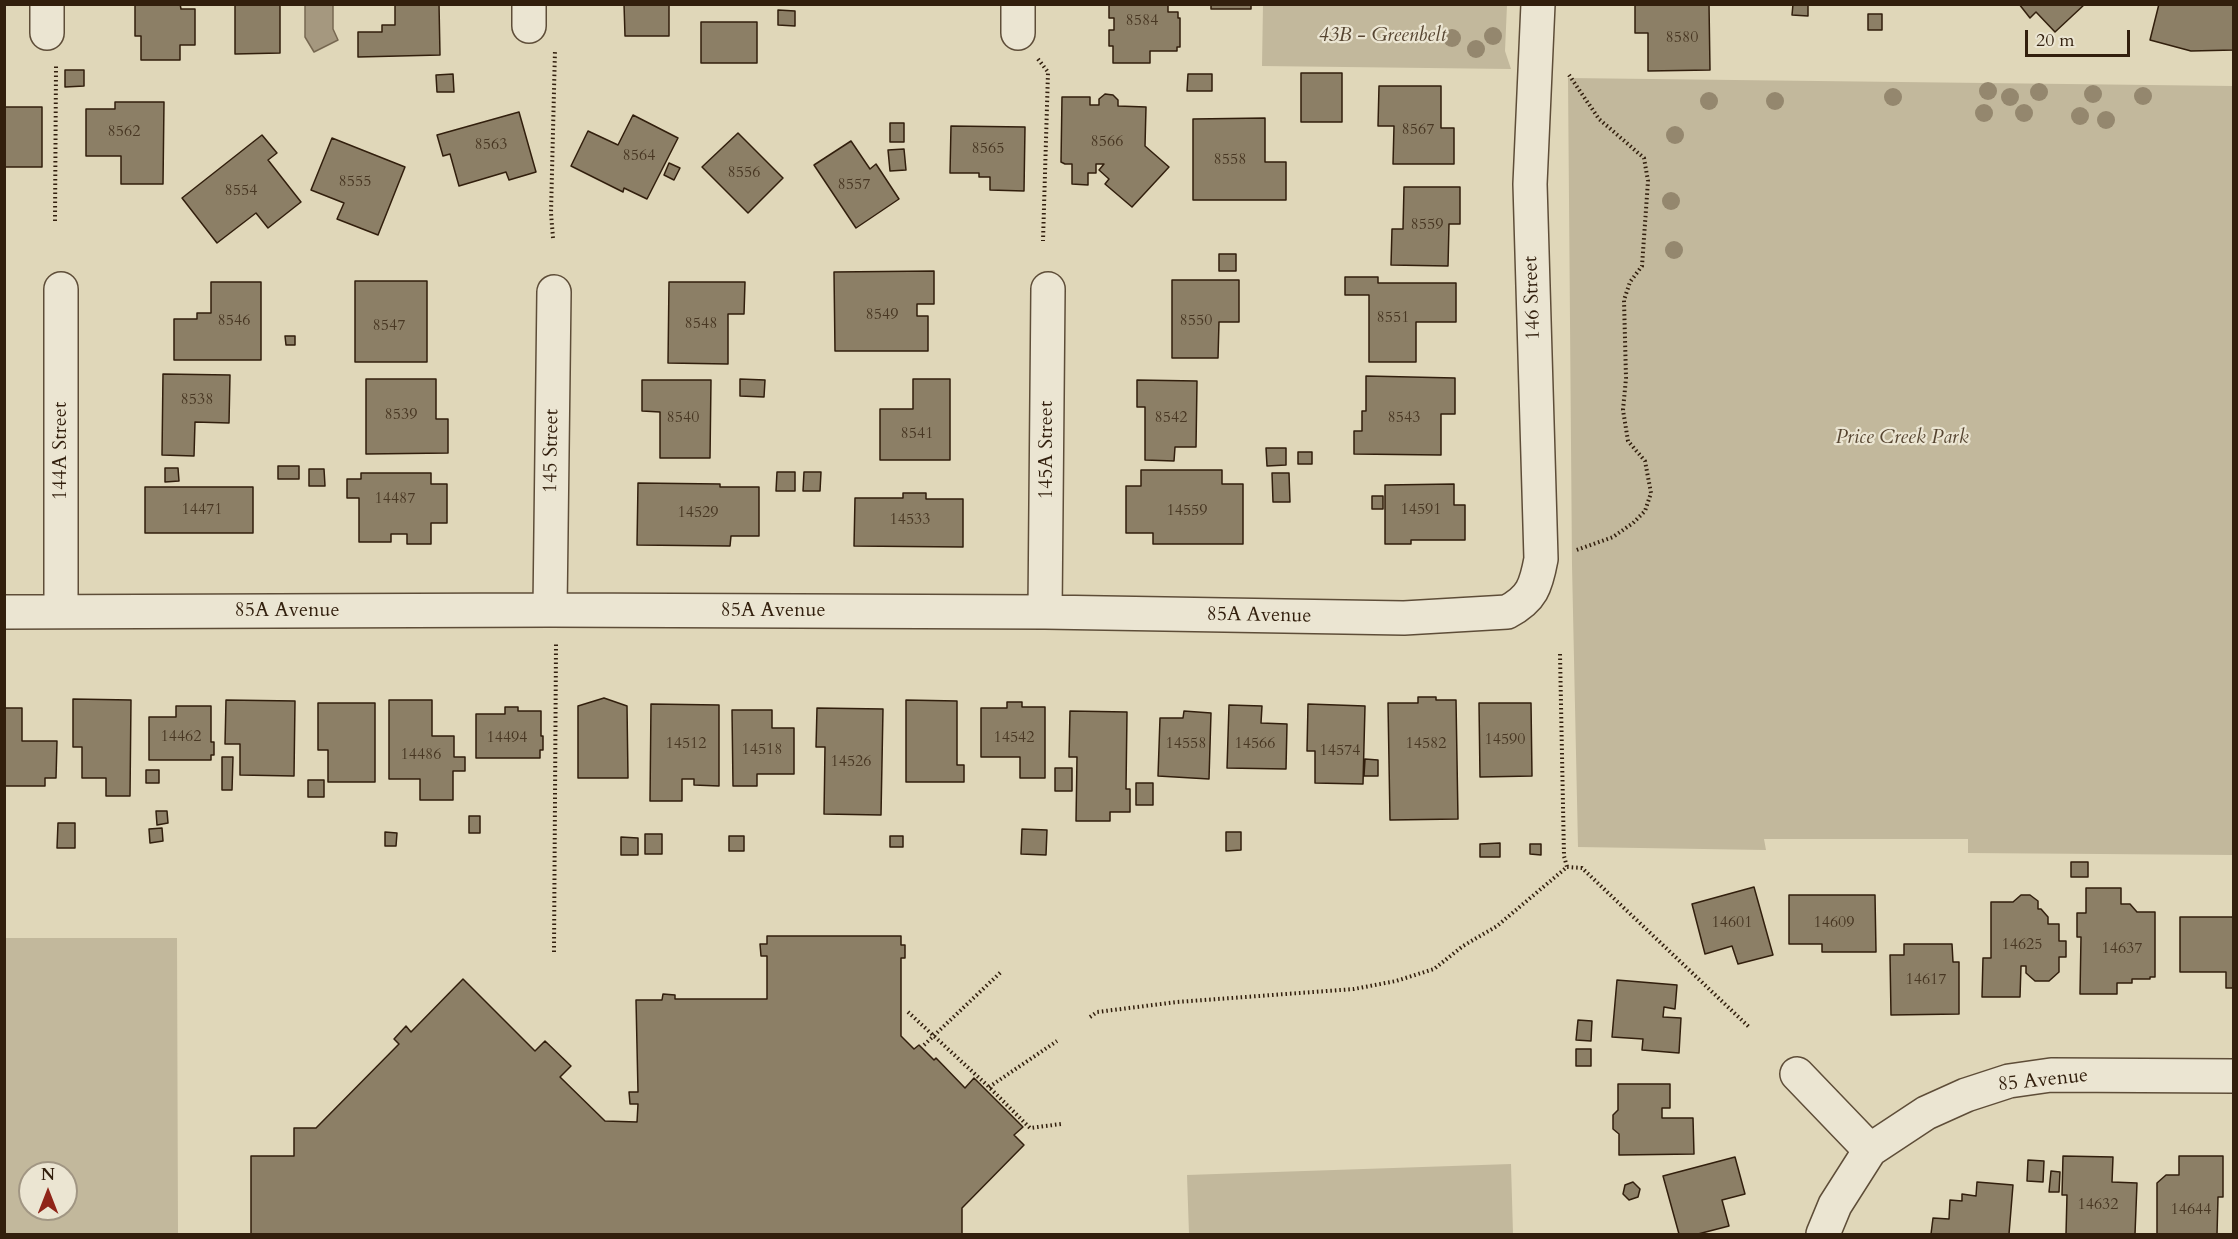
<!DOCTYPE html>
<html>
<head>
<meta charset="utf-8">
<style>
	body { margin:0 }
	#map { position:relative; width:2238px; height:1239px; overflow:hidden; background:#e0d7b9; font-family:Cardo,serif }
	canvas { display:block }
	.frame { position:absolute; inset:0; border:6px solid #321f0d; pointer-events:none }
	.north { position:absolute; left:18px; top:1161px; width:60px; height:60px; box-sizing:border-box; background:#ebe5d2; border:2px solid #a19683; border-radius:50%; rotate:0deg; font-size:16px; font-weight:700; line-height:24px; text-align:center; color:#321f0d }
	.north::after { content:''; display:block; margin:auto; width:21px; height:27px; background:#8f2418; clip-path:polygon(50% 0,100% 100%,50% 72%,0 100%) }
	.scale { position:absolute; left:2025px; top:30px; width:105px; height:27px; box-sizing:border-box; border:3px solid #321f0d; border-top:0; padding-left:8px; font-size:18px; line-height:21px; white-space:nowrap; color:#321f0d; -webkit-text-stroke:4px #ebe5d2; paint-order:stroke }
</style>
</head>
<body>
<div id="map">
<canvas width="2238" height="1239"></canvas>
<div class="frame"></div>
<div class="north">N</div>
<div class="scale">20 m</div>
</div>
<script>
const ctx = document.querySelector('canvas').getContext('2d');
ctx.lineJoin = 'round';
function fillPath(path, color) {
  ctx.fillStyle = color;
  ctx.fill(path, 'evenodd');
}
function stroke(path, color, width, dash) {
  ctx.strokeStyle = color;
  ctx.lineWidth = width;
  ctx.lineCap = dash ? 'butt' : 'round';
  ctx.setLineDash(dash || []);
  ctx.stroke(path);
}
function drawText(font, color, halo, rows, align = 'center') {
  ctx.font = font + ' Cardo,serif';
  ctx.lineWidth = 4.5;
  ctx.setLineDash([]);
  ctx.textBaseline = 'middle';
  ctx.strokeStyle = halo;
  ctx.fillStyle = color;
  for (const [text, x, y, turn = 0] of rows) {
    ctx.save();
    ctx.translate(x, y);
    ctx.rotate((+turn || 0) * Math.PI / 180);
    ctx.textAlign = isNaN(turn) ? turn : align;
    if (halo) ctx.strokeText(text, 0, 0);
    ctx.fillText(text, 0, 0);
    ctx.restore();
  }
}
fillPath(new Path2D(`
	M1263,5H1507L1505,51L1511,69L1262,66Z
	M1568,78L2233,86V855L1968,853V839H1764L1766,850L1578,847L1572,565Z
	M5,938H177L178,1234H5ZM30,1173H66V1209H30Z
	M1511,1164L1513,1234H1189L1187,1175Z`), '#c2b89c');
const water = new Path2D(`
	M305,5H333V29L338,40L314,52L305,37Z`);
fillPath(water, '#a5987f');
stroke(water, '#776851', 1.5);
const building = new Path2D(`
	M135,4H180L181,9H195V45H180V60H141V36H135Z
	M235,4H280V53L235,54Z
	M395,4H439L440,55L358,57V32H382V25H395Z
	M624,4H669V36H625Z
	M1109,4H1168V12H1178V18H1180V47H1177V51H1150V63H1113V46H1109V30H1114V18H1109Z
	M1211,4H1251V9H1211Z
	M1635,4H1709L1710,70L1648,71V33H1635Z
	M1793,4H1808V16L1792,15Z
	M2019,4H2085L2055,32L2036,12L2030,18Z
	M2159,4H2234V50L2191,51L2150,40Z
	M778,10L795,11V26L778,25Z
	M1868,14H1882V30H1868Z
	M701,22H757V63H701Z
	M65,70H84V86L65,87Z
	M1301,73H1342V122H1301Z
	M453,74L454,92H437L436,75Z
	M1188,74H1212V91H1187Z
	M1379,86H1441V128H1454V164H1393L1394,126H1378Z
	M1105,94L1113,95L1118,100V106L1146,107L1145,146L1169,167L1132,207L1105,184L1109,179L1099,170L1104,164H1096V173H1088V185L1072,184V164H1065L1061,162L1062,97H1090V105H1099V99Z
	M115,102H164L163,184H121V156H86V109H115Z
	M4,107H42V167H4Z
	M519,112L536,172L509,180L506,172L459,186L450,154L443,156L437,135Z
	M633,115L678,138L647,199L624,188L623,192L571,166L588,131L618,145Z
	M1265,118V162H1286V200H1193V119Z
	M890,123H904V142H890Z
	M951,126L1025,127L1024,191L990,190V177H979V173H950Z
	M738,133L783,178L748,213L702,167Z
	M262,135L277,153L268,160L301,202L268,228L256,213L217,243L182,198Z
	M332,138L405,167L378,235L337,219L344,203L311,190Z
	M851,141L870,169L876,164L899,199L856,228L814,165Z
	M904,149L906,170L890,171L888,150Z
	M669,163L680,168L674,180L664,175Z
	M1404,187H1460V224H1449L1448,266L1391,265L1392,229H1403Z
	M1219,254H1236V271H1219Z
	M934,271V304H917V316H928V351H835L834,272Z
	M1345,277H1378V283H1456V322H1416V362H1369V295H1345Z
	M1172,280H1239V322H1219L1218,358H1172Z
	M355,281H427V362H355Z
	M211,282H261V360H174V319H197V313H211Z
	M669,282H745L744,314H728V364L668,363Z
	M285,336H295V345H286Z
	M163,374L230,375L229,423L195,422L194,456L162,455Z
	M1366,376L1455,378V414H1441V455L1354,454V431H1362V411H1366Z
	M366,379H436V419H448V453L366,454Z
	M740,379L765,380L764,397L740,396Z
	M913,379H950V460H880V409H913Z
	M642,380H711L710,458H660V412L642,411Z
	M1137,380L1197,381L1196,447H1175L1174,461L1145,460V407H1137Z
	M1266,448H1286V465L1267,466Z
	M1298,452H1312V464H1298Z
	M278,466H299V479H278Z
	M165,468H178L179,481L165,482Z
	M309,469H324L325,486H309Z
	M1141,470H1222V484H1243V544H1153V533H1126V486H1141Z
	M777,472H795V491H776Z
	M804,472H821L820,491H803Z
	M361,473H431V484H447V523H431V544H407V534H391V542H359V498H347V479H361Z
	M1272,473H1289L1290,502H1273Z
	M638,483L720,484V487H759V536H731L730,546L637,545Z
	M1454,484V505H1465V540H1411V544H1385V485Z
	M145,487H253V533H145Z
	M903,493H926V499H963V547L854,546L855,498H903Z
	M1372,496H1383V509H1372Z
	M1418,697H1436V700H1456L1458,819L1390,820L1388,703H1418Z
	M604,698L627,706L628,778H578V706Z
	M73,699L131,700L130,796H106V778H82V747H73Z
	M226,700L295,701L294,776L240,775V744H225Z
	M389,700H432V736H454V757H465V771H453V800H420V779H389Z
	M906,700L957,701V765H964V782H906Z
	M1007,702H1022V707H1045V778H1020V757H981V708H1007Z
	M318,703H375V782H328V750H318Z
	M1479,703H1531L1532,776L1480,777Z
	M651,704L719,705V786L694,785V779H682V801H650Z
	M1308,704L1365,706L1363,784L1315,783V751H1307Z
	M1229,705L1262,706L1261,723L1287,724L1286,769L1227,768Z
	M176,706H211V742H214V755H211V760H149V717H176Z
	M505,707H518V711H541V736H543V750H540V758H476V714H505Z
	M4,708H22V741H57L56,778H45V786H4Z
	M817,708L883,709L881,815L824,814L825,747H816Z
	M732,710H772V728H794V774H757V786H733Z
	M1070,711L1127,712L1126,789H1130V812H1110V821H1076L1077,757H1069Z
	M1184,711L1211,713L1209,779L1158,776L1160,718H1183Z
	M222,757H233L232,790H222Z
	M1365,759L1378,760V776H1364Z
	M1055,768H1072V791H1055Z
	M146,770H159V783H146Z
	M308,780H324V797H308Z
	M1136,783H1153V805H1136Z
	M156,811H167L168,823L157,825Z
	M469,816H480V833H469Z
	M58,823H75V848H57Z
	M162,828L163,841L150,843L149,829Z
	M1022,829L1047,830L1046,855L1021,854Z
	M385,832L397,833L396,846H385Z
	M1226,832H1241V850L1226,851Z
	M645,834H662V854H645Z
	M729,836H744V851H729Z
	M890,836H903V847H890Z
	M621,837L638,838V855H621Z
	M1500,843V857H1480V844Z
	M1530,844H1541V855L1530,854Z
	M2071,862H2088V877H2071Z
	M1754,887L1773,955L1738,964L1732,946L1705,954L1692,904Z
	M2086,888H2121V904H2130L2137,912H2155V977H2150V979H2132V983H2117V994H2080L2081,937H2077V913H2086Z
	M1789,895H1875L1876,952H1822V944H1789Z
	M2021,895H2030L2038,901V909H2041L2048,917V924H2059V941H2066V957H2059V972L2049,981H2035L2026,973V966H2021L2020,997H1982L1983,958H1991V902H2013Z
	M2180,917H2234V988H2226V972H2180Z
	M767,936H901V945H905V958H901V1036L914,1049L919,1045L934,1060L936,1058L965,1088L974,1078L1023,1127L1014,1135L1024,1145L962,1208V1234H251V1156H294V1128H316L399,1044L394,1039L406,1026L411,1032L463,979L535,1051L545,1041L571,1066L560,1077L605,1121L637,1122L638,1104H630L629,1092H638L636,1000H662L663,994L675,995V999H767V956H761L760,944H767Z
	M1904,944H1952L1953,962H1959V1014L1891,1015L1890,955H1904Z
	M1617,980L1677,985L1675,1009L1664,1007L1663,1017L1681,1018L1679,1053L1642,1050L1643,1039L1612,1037Z
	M1578,1020L1592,1021L1591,1041L1576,1040Z
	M1576,1049H1591V1066H1576Z
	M1618,1084H1670V1108H1662V1118H1693L1694,1154L1619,1155V1134L1613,1129V1115L1618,1110Z
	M2063,1156L2113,1157L2112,1182L2137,1183L2135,1234H2066L2067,1195H2062Z
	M2179,1156H2223V1197H2218L2217,1234H2157V1183L2166,1175H2179Z
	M1735,1157L1745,1194L1722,1200L1729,1226L1698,1234H1679L1663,1176Z
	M2028,1160L2044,1161L2043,1182L2027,1181Z
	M2051,1171L2060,1172L2059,1192H2049Z
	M1633,1182L1640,1189L1638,1197L1629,1200L1623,1194L1625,1185Z
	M1977,1182L2013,1185L2009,1234H1931L1933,1218L1949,1219L1950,1200L1962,1201V1194L1976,1196Z`);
fillPath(building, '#8c7f66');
stroke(building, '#321f0d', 1.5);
const minor = new Path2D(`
	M47,4V33
	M529,4V26
	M1018,4V33
	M550,610L554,292
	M4,612L550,610L1045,612L1404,618L1507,612C1532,599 1536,586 1541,559L1530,184L1538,4
	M61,612V289
	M1045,612L1048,289
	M1797,1074L1870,1150
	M1823,1234L1835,1205L1870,1150L1926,1113L1966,1095L2009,1081L2051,1075L2234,1076`);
stroke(minor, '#5e4d38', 36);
stroke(new Path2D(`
	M1038,59L1048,72L1043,241
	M1569,75L1599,119L1644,158L1648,181L1642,266L1630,282L1624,300L1626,378L1623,410L1628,441L1645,461L1651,493L1645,511L1633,523L1613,537L1574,551
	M55,221L56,66
	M553,238L551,213L555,50
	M1560,654L1564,856L1567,867
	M554,952L556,644
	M908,1012L989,1087L1030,1128L1061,1124
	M1090,1017L1097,1012L1177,1002L1354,989L1396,981L1434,969L1463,946L1497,926L1567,867L1582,868L1749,1027
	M924,1045L1002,971
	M989,1087L1057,1041`), '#321f0d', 4, [1.5, 3]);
stroke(minor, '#ebe5d2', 33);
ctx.fillStyle = '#94876e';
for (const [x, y] of [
	[1493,36],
	[1452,38],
	[1476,49],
	[1988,91],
	[2039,92],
	[2093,94],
	[2143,96],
	[1893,97],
	[2010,97],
	[1709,101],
	[1775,101],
	[1984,113],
	[2024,113],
	[2080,116],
	[2106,120],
	[1675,135],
	[1671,201],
	[1674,250]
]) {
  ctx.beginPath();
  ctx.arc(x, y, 9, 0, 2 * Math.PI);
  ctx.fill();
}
drawText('16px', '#483723', null, [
	["8584",1142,21],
	["8580",1682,38],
	["8567",1418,130],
	["8562",124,132],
	["8566",1107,142],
	["8563",491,145],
	["8565",988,149],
	["8564",639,156],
	["8558",1230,160],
	["8556",744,173],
	["8555",355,182],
	["8557",854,185],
	["8554",241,191],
	["8559",1427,225],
	["8549",882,315],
	["8551",1393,318],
	["8546",234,321],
	["8550",1196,321],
	["8548",701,324],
	["8547",389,326],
	["8538",197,400],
	["8539",401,415],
	["8540",683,418],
	["8542",1171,418],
	["8543",1404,418],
	["8541",917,434],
	["14487",395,499],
	["14471",202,510],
	["14591",1421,510],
	["14559",1187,511],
	["14529",698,513],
	["14533",910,520],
	["14462",181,737],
	["14494",507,738],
	["14542",1014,738],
	["14590",1505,740],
	["14512",686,744],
	["14558",1186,744],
	["14566",1255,744],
	["14582",1426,744],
	["14518",762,750],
	["14574",1340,751],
	["14486",421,755],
	["14526",851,762],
	["14601",1732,923],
	["14609",1834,923],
	["14625",2022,945],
	["14637",2122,949],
	["14617",1926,980],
	["14632",2098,1205],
	["14644",2191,1210]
]);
drawText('italic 20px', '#564531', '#ebe5d2', [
	["43B - Greenbelt",1382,36],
	["Price Creek Park",1902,438]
]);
drawText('20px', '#321f0d', '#ebe5d2', [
	["146 Street",1533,298,-92],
	["145A Street",1047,450,-90],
	["144A Street",61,451,-90],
	["145 Street",552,451,-89],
	["85A Avenue",287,611],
	["85A Avenue",773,611],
	["85A Avenue",1259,616,1],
	["85 Avenue",2043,1081,-6]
]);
</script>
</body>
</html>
